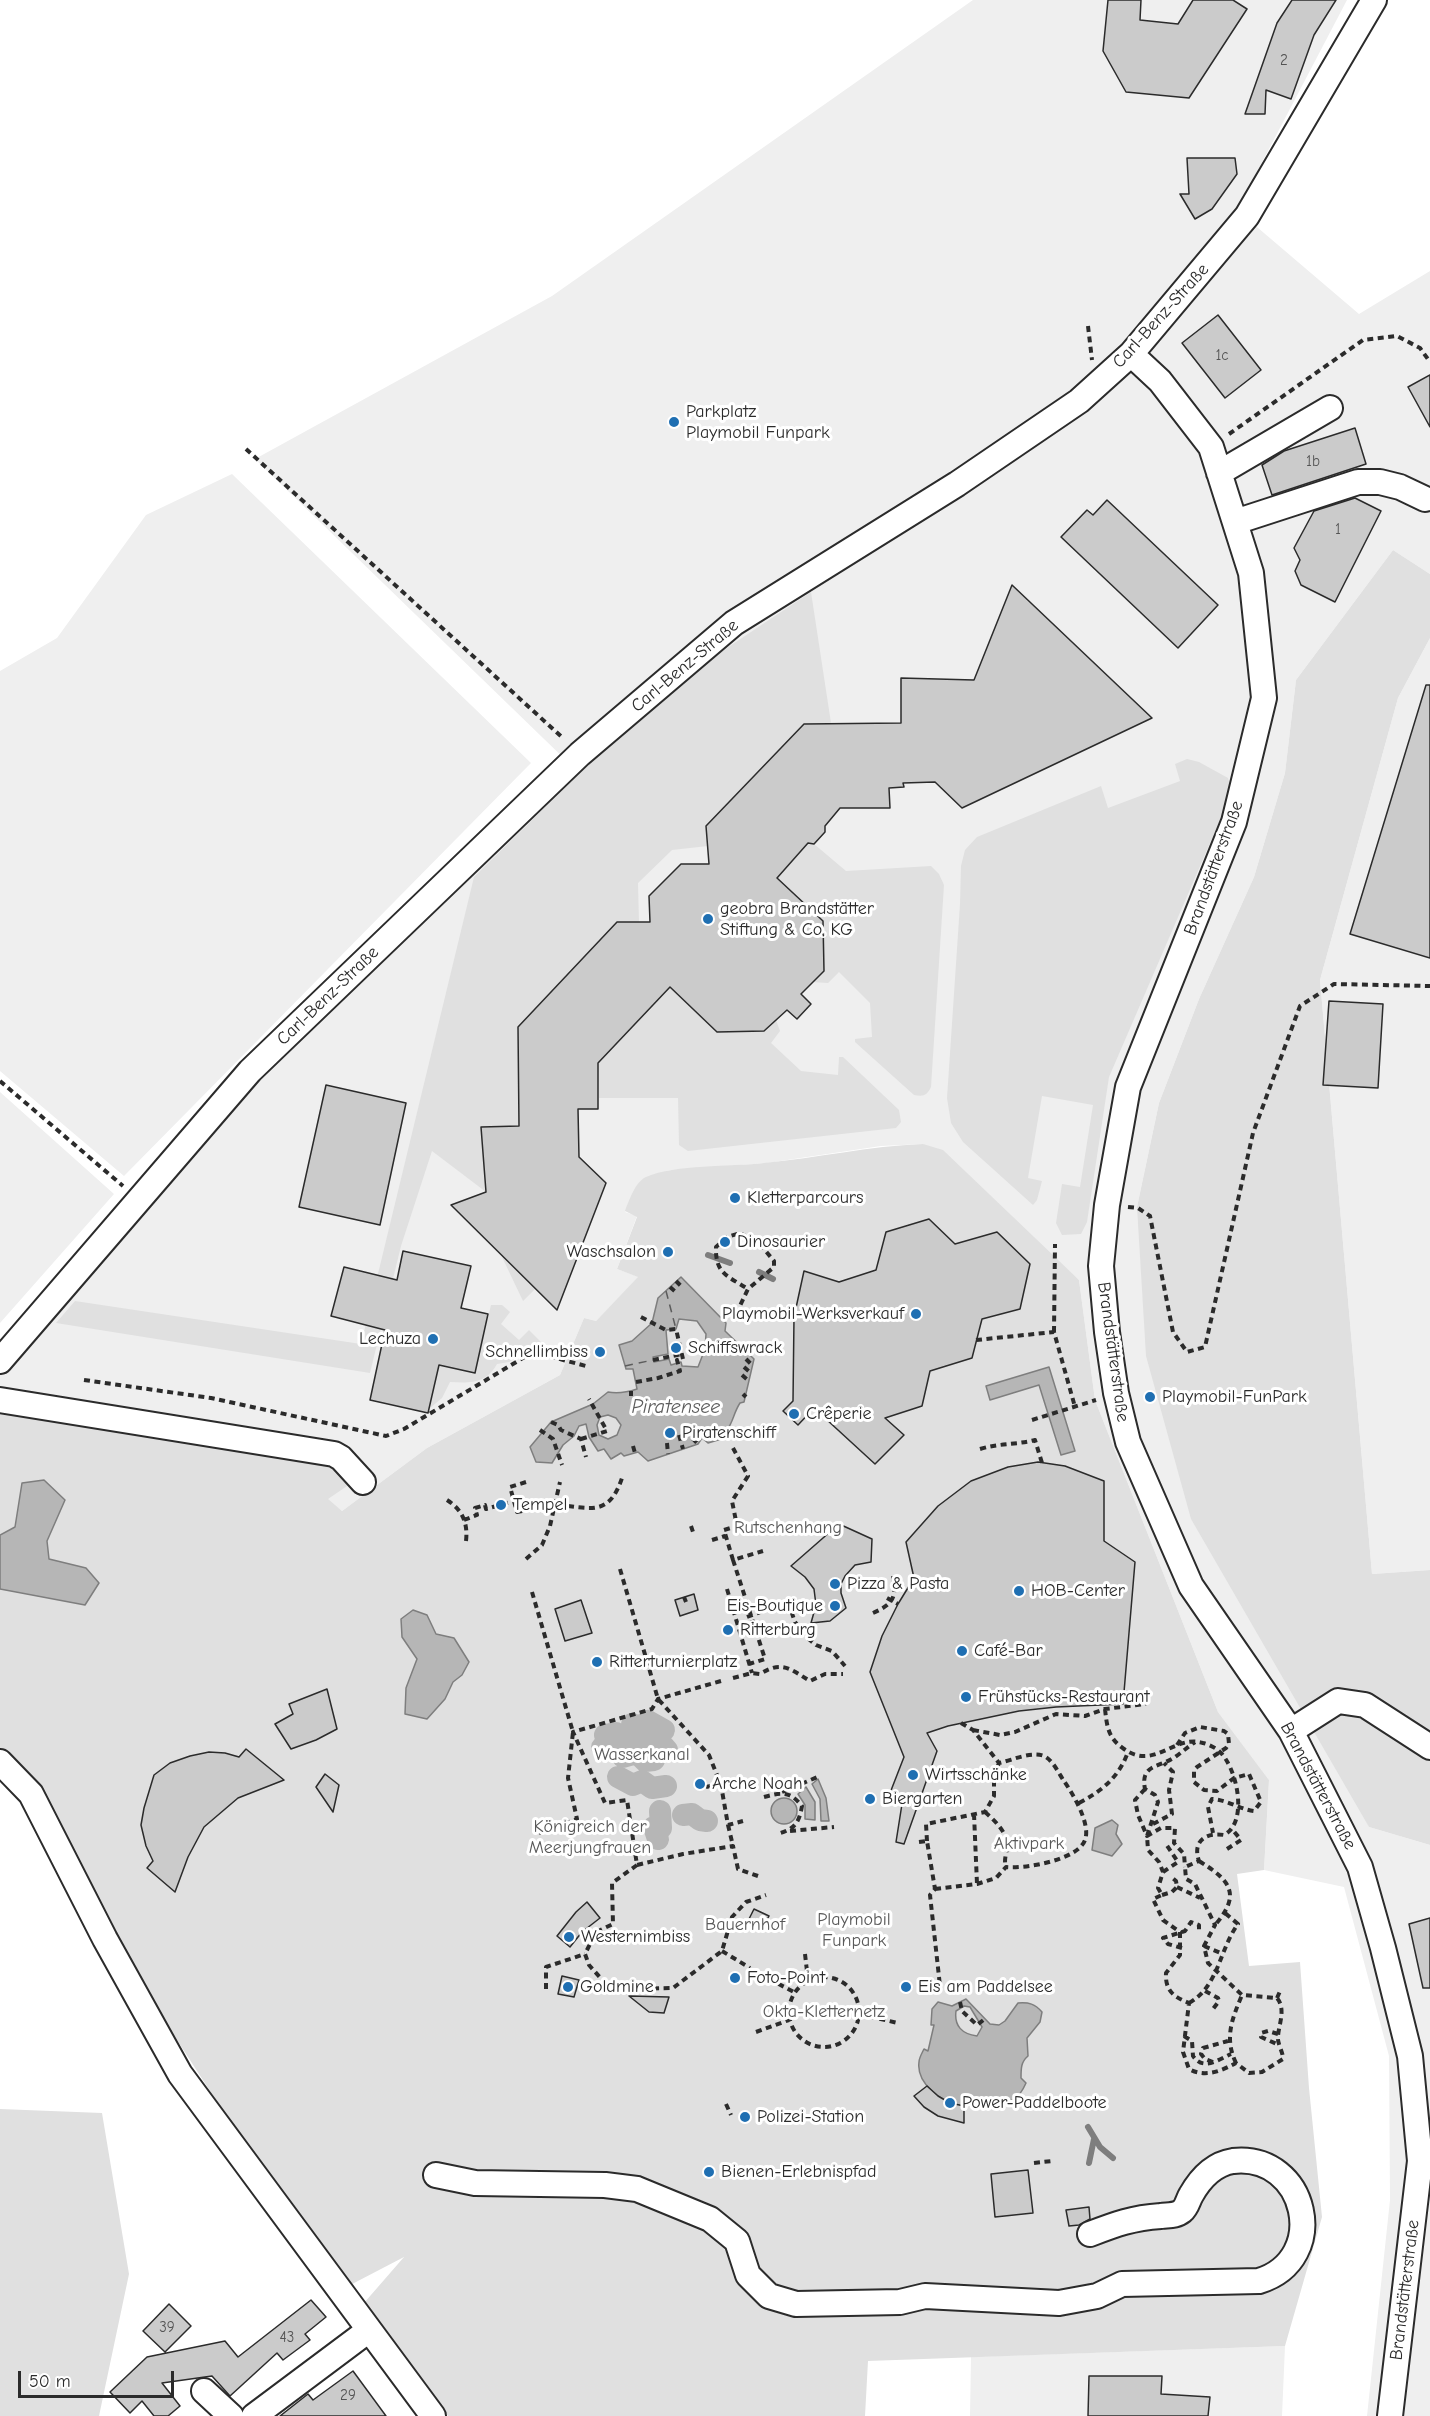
<!DOCTYPE html>
<html>
<head>
<meta charset="utf-8">
<style>
	body { margin:0 }
	#map { position:relative; width:1430px; height:2416px; overflow:hidden; background:#fff; font-family:"Comic Neue",sans-serif }
	canvas { display:block }
	.scale { position:absolute; left:18px; top:2371px; width:156px; height:27px; box-sizing:border-box; border:3px solid #2b2b2b; border-top:0; padding-left:8px; font-size:18px; line-height:21px; white-space:nowrap; color:#2b2b2b; -webkit-text-stroke:4px #fff; paint-order:stroke }
</style>
</head>
<body>
<div id="map">
<canvas width="1430" height="2416"></canvas>
<div class="scale">50 m</div>
</div>
<script>
const ctx = document.querySelector('canvas').getContext('2d');
ctx.lineJoin = 'round';
function fillPath(path, color) {
  ctx.fillStyle = color;
  ctx.fill(path, 'evenodd');
}
function stroke(path, color, width, dash) {
  ctx.strokeStyle = color;
  ctx.lineWidth = width;
  ctx.lineCap = dash ? 'butt' : 'round';
  ctx.setLineDash(dash || []);
  ctx.stroke(path);
}
function drawText(font, color, halo, rows, align = 'center') {
  ctx.font = font + ' "Comic Neue",sans-serif';
  ctx.lineWidth = 6;
  ctx.setLineDash([]);
  ctx.textBaseline = 'middle';
  ctx.strokeStyle = halo;
  ctx.fillStyle = color;
  for (const [text, x, y, turn = 0] of rows) {
    ctx.save();
    ctx.translate(x, y);
    ctx.rotate((+turn || 0) * Math.PI / 180);
    ctx.textAlign = isNaN(turn) ? turn : align;
    if (halo) ctx.strokeText(text, 0, 0);
    ctx.fillText(text, 0, 0);
    ctx.restore();
  }
}
fillPath(new Path2D(`
	M973,0H1347L1237,210L1359,314L1430,271V574L1393,550L1296,680L1285,773L1254,877L1199,999L1159,1103L1137,1207L1369,1827L1430,1845V2416H1367L1390,2200L1389,2056L1344,1887L1264,1870L1269,1780L1218,1712L1095,1400L1079,1280L923,1144L881,1146L767,1163L666,1171L625,1212L637,1216L617,1269L639,1277L596,1321L584,1318L560,1375L427,1448L342,1511L327,1500L0,1409V1373L258,1081L575,769L255,459L552,296Z
	M232,474L531,763L124,1176L0,1071V671L57,638L146,515Z
	M1430,638V1570L1372,1574L1320,980L1398,698Z
	M0,1092L114,1194L0,1323Z
	M1285,2346L1282,2416H970L971,2357Z`), '#efefef');
fillPath(new Path2D(`
	M1393,550L1430,574V638L1398,698L1320,980L1372,1574L1430,1570V1845L1369,1827L1191,1519L1146,1356L1137,1207L1159,1103L1199,999L1254,877L1285,773L1296,680Z
	M811,592L831,723L804,724L707,826L708,846L672,850L638,883L639,922H617L518,1027L519,1109L527,1126L481,1127L486,1192L432,1151L401,1246L370,1373L56,1323L75,1301L361,1344L474,877L620,734L724,650Z
	M1187,759L1199,762L1228,778L1232,792L1109,1077L1087,1222L1081,1234L1062,1235L1056,1223L1062,1184L1080,1187L1093,1105L1042,1096L1028,1178L1042,1181L1037,1200L1033,1205L963,1142L951,1123L947,1098L960,904L961,866L965,850L977,837L1101,786L1108,808L1180,781L1175,764Z
	M808,843L814,844L846,871L931,866L939,874L944,885L931,1087C927,1095 924,1097 914,1095L855,1042V1039L872,1037L870,1003L839,972L828,983L811,982L777,878Z
	M670,987L717,1032L764,1031L776,1020L780,1031L771,1043L801,1071L838,1075L839,1057H843L899,1110L901,1122L896,1128L688,1151L679,1145L678,1098H599L598,1063Z
	M923,1144L943,1150L1079,1280L1095,1400L1218,1712L1269,1780L1264,1870L1237,1874L1249,1966L1300,1962L1309,2088L1322,2217L1285,2346L868,2361L865,2416H448L364,2303L404,2257L333,2294L247,2148L151,2000L17,1766L0,1749V1409L328,1464L350,1484L328,1499L342,1511L427,1448L560,1375L584,1318L596,1321L638,1277L617,1269L637,1217L625,1211C629,1201 635,1182 646,1177C676,1164 730,1167 764,1163C817,1158 869,1146 923,1144Z
	M502,1257L535,1289L523,1301Z
	M491,1305H502L510,1312L501,1324L519,1340L529,1330L543,1344L540,1351L531,1349L509,1362L497,1364C486,1384 470,1383 450,1382L442,1398L430,1408L439,1365L475,1373Z
	M0,2109L102,2113L129,2274L99,2416H0Z`), '#e0e0e0');
const water = new Path2D(`
	M681,1277L726,1323L725,1331L754,1359L744,1402L740,1403C734,1412 733,1422 727,1430L728,1437L708,1443L702,1438L698,1444L648,1461L638,1452L624,1456L621,1453L611,1459L604,1449L598,1451L589,1437L586,1424L579,1426L574,1436L563,1445L552,1463L536,1462L530,1447L551,1422L593,1404L608,1392C618,1394 628,1392 637,1389L633,1369H626L619,1345L632,1341L652,1323L658,1298ZM679,1319L697,1321L706,1334L705,1349L698,1367L682,1366L681,1362L671,1365L669,1359L654,1362L653,1357L668,1354L666,1330L676,1329ZM608,1415L616,1418L621,1425L617,1435L608,1439L599,1435L597,1425L600,1417Z
	M1049,1367L1075,1451L1061,1455L1039,1385L990,1400L986,1386Z
	M44,1480L65,1500L47,1541L49,1559L86,1568L99,1583L85,1605L0,1589V1535L15,1527L22,1483Z
	M413,1610L427,1615L436,1634L454,1638L469,1662L462,1675L453,1682L445,1699L427,1719L405,1714L406,1688L417,1659L402,1637L401,1619Z
	M818,1779L826,1798L829,1821H821L820,1799L812,1784Z
	M806,1787L815,1802V1820L805,1819V1805L798,1794Z
	M771 1811a13 13 0 1 1 26 0a13 13 0 1 1-26 0Z
	M1112,1820L1118,1825L1116,1834L1122,1844L1112,1856L1092,1850L1095,1828Z
	M966,1999L990,2024L999,2025L1005,2021L1018,2003C1029,2002 1035,2004 1042,2012L1040,2022L1027,2038L1028,2056C1021,2062 1021,2068 1021,2078L1026,2083C1015,2108 1005,2100 984,2103C977,2104 968,2107 961,2106C942,2102 916,2084 919,2062C919,2058 922,2053 924,2049L928,2051L934,2025H931L932,2009L938,2002L952,2006ZM964,2006L970,2007L982,2027L977,2036C962,2034 954,2026 956,2011Z`);
fillPath(water, '#b6b6b6');
stroke(water, '#7e7e7e', 1.5);
stroke(new Path2D(`
	M708,1255L730,1263
	M759,1272L773,1279
	M1088,2127L1100,2147L1113,2158
	M1089,2163L1094,2139`), '#7e7e7e', 6);
stroke(new Path2D(`
	M632,1724L640,1727L648,1721L664,1730
	M605,1735L616,1733L626,1740L639,1738L647,1746L659,1741L667,1750
	M602,1747L607,1749L610,1747L619,1750L623,1757L637,1753L645,1761L654,1760
	M618,1777L633,1785L642,1781L652,1788L666,1786
	M683,1815L692,1814L700,1820L707,1821
	M658,1839L654,1827L661,1828L660,1811`), '#b6b6b6', 22);
stroke(new Path2D(`
	M666,1291L676,1329
	M625,1366L653,1360`), '#5c5c5c', 1.5, [8, 6]);
const building = new Path2D(`
	M1108,0H1141L1140,20L1178,24L1193,0H1233L1247,9L1189,98L1126,92L1103,51Z
	M1292,0H1336L1314,35L1291,99L1266,90L1265,114H1245L1277,23Z
	M1187,158H1235L1237,174L1212,209L1195,219L1180,194H1189Z
	M1218,315L1261,370L1225,398L1182,343Z
	M1430,375V427L1408,387Z
	M1355,428L1366,464L1272,495L1262,465L1284,451Z
	M1355,498L1381,511L1335,602L1301,585L1295,571L1300,560L1294,548L1314,511Z
	M1107,500L1218,605L1178,648L1061,537L1087,510L1093,515Z
	M1012,585L1152,718L962,808L935,782L903,783L904,787L889,788L890,808H840L825,826V832L814,844L808,843L777,878L823,921L824,971L801,994L811,1004L797,1019L787,1010L764,1031L717,1032L670,987L598,1063V1109H578L579,1157L606,1183L557,1310L451,1205L486,1192L481,1127L519,1126L518,1027L617,922H650L649,896L681,864H709L706,826L804,724L901,723V678L974,680Z
	M1426,685H1430V958L1350,934Z
	M1329,1001L1383,1004L1378,1088L1323,1085Z
	M326,1085L406,1103L380,1225L299,1207Z
	M929,1219L955,1244L997,1232L1030,1264L1020,1309L982,1319L972,1358L930,1371L922,1406L885,1418L904,1435L875,1464L814,1408L798,1425L783,1411L793,1401L794,1317L804,1271L839,1282L876,1270L886,1232Z
	M403,1251L471,1266L461,1308L488,1314L475,1373L439,1365L428,1413L370,1400L385,1330L331,1316L344,1267L397,1280Z
	M1038,1462L1065,1466L1104,1481V1541L1135,1562L1123,1704L1056,1707L1019,1711L948,1726L927,1733L937,1751L904,1844L896,1842L902,1804L890,1793L904,1757L870,1672L882,1636L898,1604L914,1578L906,1542L938,1506L971,1481L1008,1467Z
	M839,1524L872,1539L871,1562L855,1565L845,1576L841,1584V1593L846,1608L830,1621L811,1623L816,1605L814,1589L805,1577L791,1566Z
	M694,1594L698,1610L680,1616L675,1600Z
	M581,1600L592,1633L565,1641L555,1609Z
	M327,1689L337,1729L316,1740L291,1749L275,1724L293,1714L289,1704Z
	M246,1749L284,1780L238,1798L204,1827L188,1857L175,1892L147,1868L153,1861L146,1846L141,1825L144,1808L154,1775L170,1763L190,1756L209,1752L225,1753L239,1757Z
	M325,1774L339,1785L333,1812L316,1787Z
	M587,1902L600,1918L582,1932L570,1947L557,1936L576,1912Z
	M754,1909L769,1916L761,1931L747,1923Z
	M1430,1918V1988H1423L1409,1924Z
	M562,1976L579,1980L574,1997L558,1994Z
	M629,1996L669,1997L664,2013L649,2012Z
	M927,2086L938,2096L950,2103L964,2106V2123L938,2116L924,2107L914,2096Z
	M1028,2170L1033,2213L995,2217L991,2174Z
	M1089,2207L1090,2219L1079,2225L1069,2226L1066,2210Z
	M311,2300L326,2317L305,2334L310,2340L283,2360L277,2353L230,2396L212,2376L162,2383L180,2406L168,2416H154L142,2401L130,2413L110,2392L147,2357L225,2341L238,2357Z
	M169,2304L191,2326L165,2352L143,2331Z
	M353,2371L386,2416H280L308,2394L313,2400Z
	M1089,2376H1162L1161,2394L1210,2397L1208,2416H1088Z`);
fillPath(building, '#cbcbcb');
stroke(building, '#2b2b2b', 1.5);
const minor = new Path2D(`
	M1131,354L1160,381L1211,447L1251,573L1264,698L1234,822L1128,1087L1107,1205L1101,1266L1107,1332L1116,1393L1128,1442L1191,1586L1291,1731L1360,1867L1383,1948L1410,2056L1420,2161L1390,2416
	M1219,473L1330,408
	M1235,522L1358,482H1380L1400,487L1425,499
	M0,1361L250,1071L580,754L734,623L957,484L1079,401L1131,354L1247,216L1374,0
	M0,1400L334,1454L341,1458L363,1482
	M1291,1731L1338,1701L1365,1705L1430,1747
	M0,1762L31,1794L105,1939L180,2074L433,2416
	M436,2175L475,2183L605,2185L637,2189L710,2219L737,2241L748,2275L769,2296L796,2304L900,2302L925,2296L1059,2303L1097,2296L1122,2284L1259,2281C1331,2259 1307,2153 1233,2161C1214,2164 1200,2179 1191,2195C1188,2200 1187,2207 1182,2211C1176,2216 1168,2215 1161,2216C1132,2218 1116,2224 1090,2234
	M204,2391L231,2416
	M254,2416L369,2330`);
stroke(minor, '#2b2b2b', 28);
stroke(new Path2D(`
	M1088,326L1092,360
	M1229,434L1363,340L1397,336L1420,348L1430,362
	M246,449L564,739
	M0,1081L123,1186
	M1128,1207L1138,1208L1150,1216L1173,1332L1187,1352L1205,1347L1253,1133L1300,1006L1334,984L1430,986
	M676,1281L683,1288
	M670,1287L677,1293
	M736,1314L748,1289L774,1267V1261L759,1243L740,1233L727,1237L716,1247C715,1274 728,1276 748,1289
	M1054,1332L1055,1244
	M976,1340L1054,1332L1075,1407
	M746,1359L753,1366
	M653,1360L682,1354
	M744,1367L751,1373
	M742,1375L749,1381
	M84,1380L211,1398L386,1436L404,1429L533,1352L586,1366
	M636,1382L658,1378L680,1371L677,1360L683,1359L676,1329L666,1330L639,1316
	M631,1391V1396
	M743,1394L746,1397
	M1032,1420L1096,1400
	M551,1422L558,1425L561,1430L581,1439L586,1457
	M540,1430L553,1439L562,1465
	M685,1431L698,1444
	M679,1435L683,1449
	M581,1439L607,1431L589,1399
	M667,1443L668,1454
	M633,1446L635,1453
	M733,1448L748,1476L732,1501L737,1526L724,1530L733,1560L763,1551
	M980,1449C1000,1443 1015,1445 1035,1440L1042,1463
	M526,1482L510,1487L517,1512C529,1510 543,1504 554,1505C587,1506 608,1520 622,1478
	M447,1500C463,1510 468,1524 466,1541
	M464,1520L477,1515L475,1508L485,1505L486,1509L514,1501
	M691,1526L694,1535
	M712,1540L725,1536
	M526,1559L542,1545L550,1526L560,1482
	M733,1560L765,1659L749,1664
	M620,1569L658,1699L709,1755L721,1785L728,1825L743,1821
	M727,1589L752,1673
	M532,1592L573,1732L568,1778L577,1819L539,1833
	M684,1597L686,1602
	M887,1598L898,1604
	M788,1602L795,1622L805,1636L816,1645L832,1651L845,1666
	M873,1613C893,1604 897,1598 893,1576
	M747,1617L795,1599
	M719,1659L721,1664
	M733,1678L752,1673L760,1674C782,1660 790,1669 810,1681L825,1674H843
	M721,1681L658,1699L652,1709L573,1732L605,1803L627,1800L637,1865L683,1854L733,1846L738,1869L758,1876
	M1105,1709C1107,1727 1108,1738 1124,1749C1155,1771 1174,1734 1203,1743C1208,1744 1216,1748 1219,1751C1237,1767 1249,1822 1224,1835C1206,1832 1192,1841 1199,1861L1185,1867L1186,1879L1195,1884L1215,1925L1204,1946L1208,1963L1242,1995L1277,1998C1286,2009 1279,2024 1278,2036C1277,2044 1283,2051 1283,2059L1262,2072L1249,2073L1236,2063C1221,2071 1205,2078 1189,2069L1183,2052L1189,2003C1174,1997 1165,1991 1166,1973L1180,1955V1932L1163,1920L1153,1899L1162,1895L1158,1888L1163,1872L1159,1862L1148,1850L1147,1836L1158,1802L1155,1795L1145,1789C1140,1764 1159,1768 1175,1757C1182,1752 1188,1747 1195,1742
	M961,1723L973,1730L999,1763
	M973,1730L1000,1735L1015,1732L1056,1714L1085,1716L1105,1709L1146,1704
	M1177,1745L1185,1733L1200,1727L1224,1731L1228,1734L1229,1744L1226,1748L1197,1767L1194,1770V1782L1204,1790L1217,1791L1234,1778L1249,1774L1261,1802L1254,1811C1239,1809 1228,1800 1212,1799L1208,1807L1213,1833
	M706,1787L745,1779
	M1145,1789L1135,1800L1138,1815L1147,1836L1161,1828H1175L1174,1843L1184,1854L1185,1867
	M782,1792L820,1776
	M764,1797C782,1792 790,1791 802,1806C799,1823 795,1829 777,1834
	M1079,1803C1102,1791 1119,1777 1128,1752
	M985,1812C994,1820 1006,1831 1007,1843C1008,1852 1003,1858 1006,1867
	M974,1814L977,1884
	M1153,1824L1172,1814L1169,1790L1173,1772L1164,1763
	M728,1825L733,1846
	M790,1831L834,1827
	M927,1841L926,1824L985,1812L994,1796V1776L999,1763C1013,1760 1031,1751 1044,1756C1053,1760 1059,1774 1064,1781C1073,1794 1091,1824 1085,1840C1078,1860 1025,1869 1006,1867L996,1878L977,1884L935,1889
	M919,1842L927,1841L935,1889L930,1895L940,1986
	M1227,1849L1241,1840L1232,1829
	M1199,1861C1230,1880 1242,1894 1215,1925
	M637,1865L612,1883L613,1924L596,1932L585,1954L589,1965L604,1982L633,1989L673,1988L722,1951L732,1917L746,1902L766,1895
	M1163,1872L1178,1862L1166,1844
	M1177,1887L1200,1898
	M1162,1895L1172,1892L1177,1887L1176,1881L1170,1876
	M1204,1946L1223,1954
	M1182,1948L1168,1944L1163,1938L1185,1931L1191,1922L1199,1925V1931
	M722,1951L750,1968
	M805,1954L808,1980
	M789 2012a35 35 0 1 1 70 0a35 35 0 1 1-70 0Z
	M769,1979L794,1992
	M546,1989V1967L585,1954
	M1205,1991L1218,1998L1219,2001L1213,2009
	M1277,1998L1281,1989
	M960,2002L962,2011L977,2025L986,2018
	M1189,2003C1219,1986 1219,1950 1238,1924L1225,1913
	M859,2014L898,2023
	M756,2032L789,2020
	M1278,2034L1268,2031L1261,2033V2037L1279,2045
	M1184,2036L1192,2041L1193,2056C1203,2071 1218,2060 1231,2054
	M1213,2062L1205,2059L1201,2054L1203,2048L1228,2041
	M1236,2063C1224,2038 1232,2019 1242,1995
	M726,2104L731,2115
	M1034,2163L1052,2161`), '#2b2b2b', 4, [6, 4.5]);
stroke(minor, '#fff', 24);
for (const [x, y, r, color] of [
	[674,422,6,"#1f6fb2"],
	[708,919,6,"#1f6fb2"],
	[735,1198,6,"#1f6fb2"],
	[725,1242,6,"#1f6fb2"],
	[668,1252,6,"#1f6fb2"],
	[916,1314,6,"#1f6fb2"],
	[433,1339,6,"#1f6fb2"],
	[676,1348,6,"#1f6fb2"],
	[600,1352,6,"#1f6fb2"],
	[1150,1397,6,"#1f6fb2"],
	[794,1414,6,"#1f6fb2"],
	[670,1433,6,"#1f6fb2"],
	[501,1505,6,"#1f6fb2"],
	[835,1584,6,"#1f6fb2"],
	[1019,1591,6,"#1f6fb2"],
	[835,1606,6,"#1f6fb2"],
	[728,1630,6,"#1f6fb2"],
	[962,1651,6,"#1f6fb2"],
	[597,1662,6,"#1f6fb2"],
	[966,1697,6,"#1f6fb2"],
	[913,1775,6,"#1f6fb2"],
	[700,1784,6,"#1f6fb2"],
	[870,1799,6,"#1f6fb2"],
	[569,1937,6,"#1f6fb2"],
	[735,1978,6,"#1f6fb2"],
	[568,1987,6,"#1f6fb2"],
	[906,1987,6,"#1f6fb2"],
	[950,2103,6,"#1f6fb2"],
	[745,2117,6,"#1f6fb2"],
	[709,2172,6,"#1f6fb2"]
]) {
  const dot = new Path2D();
  dot.arc(x, y, r, 0, 2 * Math.PI);
  ctx.fillStyle = color;
  ctx.fill(dot);
  stroke(dot, '#fff', 2);
}
drawText('15px', '#535353', null, [
	["2",1284,61],
	["1c",1222,356],
	["1b",1313,462],
	["1",1338,530],
	["39",167,2328],
	["43",287,2338],
	["29",348,2396]
]);
drawText('18px', '#2b2b2b', '#fff', [
	["Carl-Benz-Straße",1161,316,-48],
	["Carl-Benz-Straße",685,666,-40],
	["Brandstätterstraße",1214,868,-70],
	["Carl-Benz-Straße",328,996,-44],
	["Brandstätterstraße",1113,1352,82],
	["Brandstätterstraße",1318,1786,62],
	["Brandstätterstraße",1405,2290,-83]
]);
drawText('18px', '#2b2b2b', '#fff', [
	["Parkplatz",686,412],
	["Playmobil Funpark",686,433],
	["geobra Brandstätter",720,909],
	["Stiftung & Co. KG",720,930],
	["Kletterparcours",747,1198],
	["Dinosaurier",737,1242],
	["Waschsalon",656,1252,"right"],
	["Playmobil-Werksverkauf",904,1314,"right"],
	["Lechuza",421,1339,"right"],
	["Schiffswrack",688,1348],
	["Schnellimbiss",588,1352,"right"],
	["Playmobil-FunPark",1162,1397],
	["Crêperie",806,1414],
	["Piratenschiff",682,1433],
	["Tempel",513,1505],
	["Pizza & Pasta",847,1584],
	["HOB-Center",1031,1591],
	["Eis-Boutique",823,1606,"right"],
	["Ritterburg",740,1630],
	["Café-Bar",974,1651],
	["Ritterturnierplatz",609,1662],
	["Frühstücks-Restaurant",978,1697],
	["Wirtsschänke",925,1775],
	["Arche Noah",712,1784],
	["Biergarten",882,1799],
	["Westernimbiss",581,1937],
	["Foto-Point",747,1978],
	["Goldmine",580,1987],
	["Eis am Paddelsee",918,1987],
	["Power-Paddelboote",962,2103],
	["Polizei-Station",757,2117],
	["Bienen-Erlebnispfad",721,2172]
], 'left');
drawText('18px', '#585858', '#fff', [
	["Rutschenhang",788,1528],
	["Wasserkanal",642,1755],
	["Königreich der",590,1827],
	["Meerjungfrauen",590,1848],
	["Aktivpark",1029,1844],
	["Playmobil",854,1920],
	["Funpark",854,1941],
	["Bauernhof",745,1925],
	["Okta-Kletternetz",824,2012]
]);
drawText('italic 20px', '#5c5c5c', '#fff', [
	["Piratensee",676,1407]
]);
</script>
</body>
</html>
